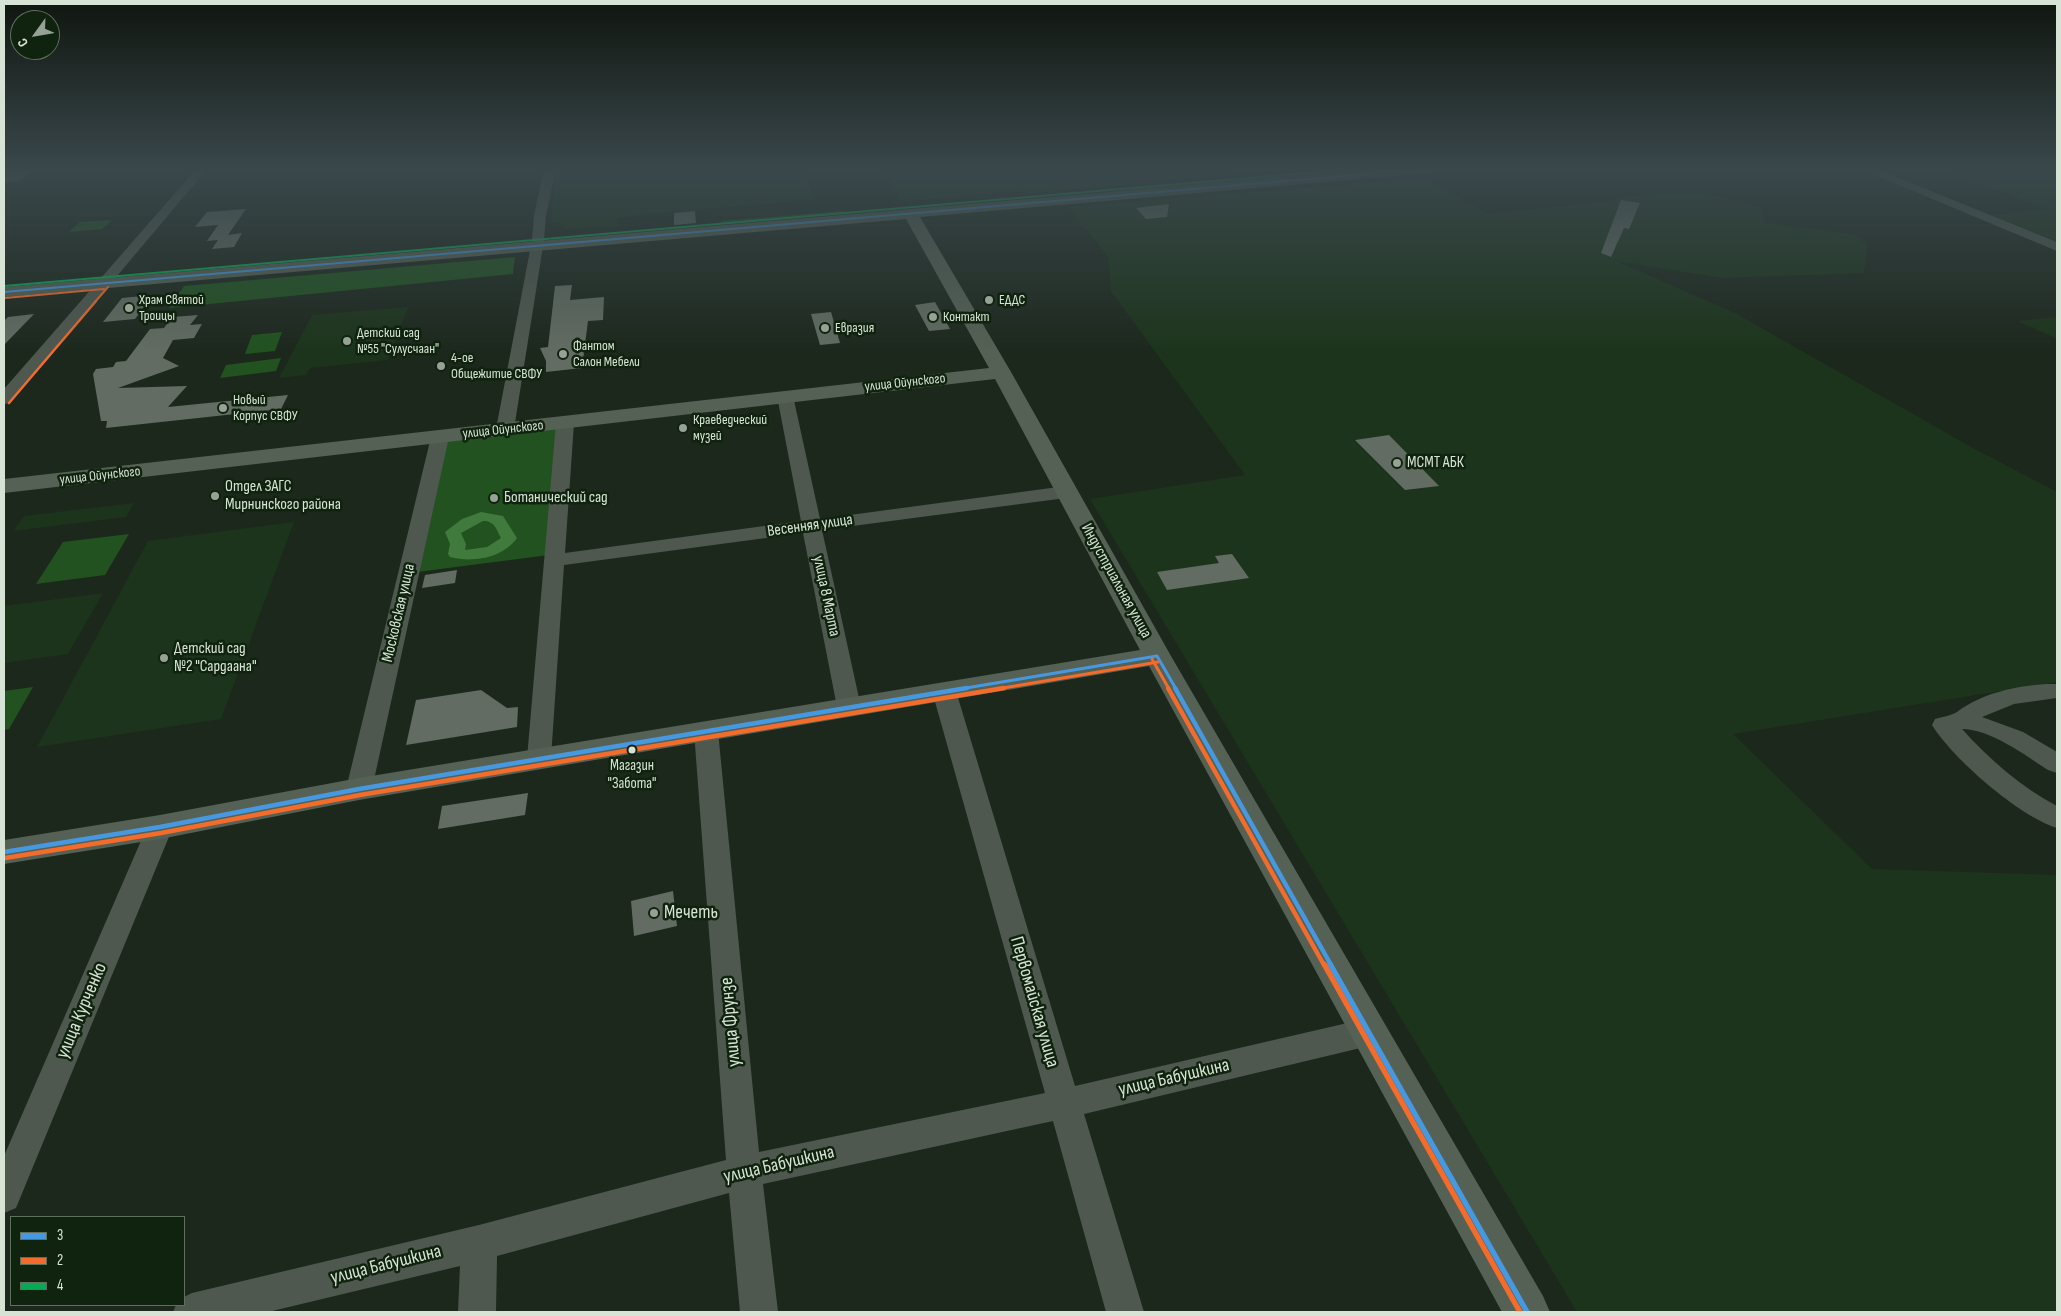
<!DOCTYPE html>
<html>
<head>
<meta charset="utf-8">
<style>
	body { margin:0 }
	#map { position:relative; width:2061px; height:1316px; overflow:hidden; background:#1d281d; font-family:"Sofia Sans Condensed",sans-serif }
	canvas { display:block }
	.frame { position:absolute; inset:0; border:5px solid #d6e3d5; pointer-events:none }
	.legend { position:absolute; left:10px; top:1216px; width:175px; height:90px; box-sizing:border-box; background:#0f230e; border:1px solid #5f705e; margin:0; padding:6px 9px; list-style:none; font-size:15px; color:#d6e3d5 }
	.legend li { display:flex; align-items:center; gap:10px; height:25px }
	.legend b { width:25px; border:1px solid #5f705e }
	.north { position:absolute; left:10px; top:10px; width:50px; height:50px; box-sizing:border-box; background:#0f230e; border:1px solid #5f705e; border-radius:50%; rotate:238deg; font-size:14px; font-weight:700; line-height:20px; text-align:center; color:#d6e3d5 }
	.north::after { content:''; display:block; margin:auto; width:18px; height:22px; background:#95a295; clip-path:polygon(50% 0,100% 100%,50% 72%,0 100%) }
</style>
</head>
<body>
<div id="map">
<canvas width="2061" height="1316"></canvas>
<div class="frame"></div>
<ul class="legend">
<li><b style="height:6px;background:#4699e1"></b>3</li>
<li><b style="height:6px;background:#f36c2b"></b>2</li>
<li><b style="height:6px;background:#06aa56"></b>4</li>
</ul>
<div class="north">С</div>
</div>
<script>
const ctx = document.querySelector('canvas').getContext('2d');
ctx.lineJoin = 'round';
function fillPath(path, color) {
  ctx.fillStyle = color;
  ctx.fill(path, 'evenodd');
}
function stroke(path, color, width, dash) {
  ctx.strokeStyle = color;
  ctx.lineWidth = width;
  ctx.lineCap = dash ? 'butt' : 'round';
  ctx.setLineDash(dash || []);
  ctx.stroke(path);
}
function drawText(font, color, halo, rows, align = 'center') {
  ctx.font = font + ' "Sofia Sans Condensed",sans-serif';
  ctx.lineWidth = 5;
  ctx.setLineDash([]);
  ctx.textBaseline = 'middle';
  ctx.strokeStyle = halo;
  ctx.fillStyle = color;
  for (const [text, x, y, turn = 0] of rows) {
    ctx.save();
    ctx.translate(x, y);
    ctx.rotate((+turn || 0) * Math.PI / 180);
    ctx.textAlign = isNaN(turn) ? turn : align;
    if (halo) ctx.strokeText(text, 0, 0);
    ctx.fillText(text, 0, 0);
    ctx.restore();
  }
}
fillPath(new Path2D(`
	M556,168H810L811,170L804,171L814,199L633,216L617,218V226L604,228V226L564,229V223H554L551,216Z
	M880,168H1308L1026,194L1022,191L901,201L891,180L884,177Z
	M1936,168H2057V241L1991,215L2047,209Z
	M1425,178L1487,214L1611,201L1622,197L1678,193L1704,194L1739,201L1742,203L1760,207L1765,223L1854,234L1868,245L1864,273L1722,278L1616,261L1735,313L1973,448L2057,492V682L1733,734L1872,869L2057,875V1312H1577L1090,499L1245,475L1111,291L1108,257L1069,207Z
	M408,307L388,360L310,368L306,375L279,378L312,315Z
	M2057,317V339L2018,321Z
	M134,503L126,517L13,531L24,516Z
	M294,522L221,719L37,747L148,541Z
	M103,593L68,654L4,663V606Z`), '#1c341b');
fillPath(new Path2D(`
	M1321,172L1325,175L1131,192L1128,189Z
	M843,211L845,213L719,224L722,221Z
	M112,220L102,229L69,232L80,222Z
	M515,257L513,274L169,308L184,286Z
	M282,332L275,351L245,354L252,335Z
	M281,358L276,371L220,378L226,365Z
	M561,428L549,555L417,572L447,441Z
	M129,534L105,575L36,584L63,542Z
	M33,687L9,729L4,730V691Z`), '#215220');
fillPath(new Path2D(`
	M481,512L503,516L517,538C503,558 473,563 450,557L448,554L450,544L445,532L462,519ZM483,521C495,521 496,529 501,538L487,547L465,550L466,544L461,533Z`), '#407a3d');
fillPath(new Path2D(`
	M4,168H35L19,181L4,182Z
	M1621,200L1640,203L1629,229L1624,228L1611,257L1601,253Z
	M1169,204L1167,217L1146,219L1136,208Z
	M246,209L228,235L242,233L234,247L212,249L218,240L207,241L218,225L195,227L207,212Z
	M695,211L696,223L674,225V213Z
	M572,285L570,300L604,297L603,320L588,321L582,368L546,372V361L540,348L548,347L555,286Z
	M153,295L135,319L103,322L122,298Z
	M935,302L950,329L929,331L915,305Z
	M831,312L840,343L820,345L811,314Z
	M34,314L4,345V321L8,317Z
	M198,315L190,325L202,324L194,338L173,340L163,358L179,366L118,388L187,386L168,407L288,395L281,409L106,428L107,421H101L93,374L96,369L113,367L116,362L126,361L150,329L164,328L172,317Z
	M1389,435L1439,486L1405,490L1355,440Z
	M1232,554L1249,578L1167,590L1157,572L1219,563L1215,556Z
	M457,570L455,583L422,588L425,575Z
	M481,690L507,708L518,707L517,727L406,745L416,700Z
	M528,793L525,815L438,829L442,806Z
	M673,891L677,926L634,936L631,901Z`), '#626c62');
fillPath(new Path2D(`
	M197,168H208L10,403L4,404V389Z
	M544,168H556L546,216L544,240L514,429L511,433L505,434L499,433L496,429L532,240L534,216Z
	M1858,168H1874L2057,242V251Z
	M785,391L791,393L793,396L820,519L1066,486L1073,488L1075,492L1073,496L1066,498L822,530L861,707L857,713L849,715L841,713L837,707L803,533L564,565L551,758L548,764L539,767L530,764L527,758L556,423L559,419L565,418L571,419L574,423L565,553L801,521L777,396L779,393Z
	M440,432L446,433L449,437L372,789L368,795L359,798L350,795L346,789L431,437L434,433Z
	M944,683L952,686L956,691L1075,1086L1369,1018L1380,1022L1385,1032L1380,1042L1369,1046L1084,1114L1144,1312H1106L1053,1121L763,1184L778,1312H740L729,1193L497,1256L496,1312H458L460,1266L268,1312H173L176,1305H184V1297L192,1293L479,1225L726,1160L694,731L697,725L706,723L715,725L718,731L759,1152L1045,1093L932,691L936,686Z
	M2046,684H2057V698L2014,704L1982,717L2023,732L2057,752V773L2048,770C2025,755 1990,729 1962,729C1989,759 2021,787 2057,806V828C2019,816 1953,759 1932,725L1935,719C1942,717 1953,715 1957,712C1982,693 2016,686 2046,684Z
	M160,817L169,820L173,827L16,1208L4,1213V1156L147,827L151,820Z`), '#4f584f');
fillPath(new Path2D(`
	M1388,168H1448L1441,172L920,217L1011,372L1171,656L1543,1296L1550,1312H1502L1149,666L359,800L160,839L4,864V840L160,815L359,778L1140,650L995,379L4,493V479L989,368L906,219L4,297V287Z`), '#556154');
stroke(new Path2D(`
	M4,292L1436,168`), '#4699e1', 2);
stroke(new Path2D(`
	M1157,656L1176,689
	M960,689L1157,656`), '#4699e1', 3);
stroke(new Path2D(`
	M1175,688L1331,965
	M4,852L160,827L359,789L967,688`), '#4699e1', 4.5);
stroke(new Path2D(`
	M1330,964L1527,1312`), '#4699e1', 5.5);
stroke(new Path2D(`
	M5,298L104,289
	M95,302L108,287`), '#f36c2b', 2);
stroke(new Path2D(`
	M9,403L96,301`), '#f36c2b', 2.5);
stroke(new Path2D(`
	M1152,659L1169,689
	M997,689L1158,662`), '#f36c2b', 3);
stroke(new Path2D(`
	M1168,688L1324,965
	M5,858L161,833L360,795L1004,688`), '#f36c2b', 4.5);
stroke(new Path2D(`
	M1324,964L1520,1312`), '#f36c2b', 5.5);
stroke(new Path2D(`
	M4,286L1363,168`), '#06aa56', 2);
const sky = ctx.createLinearGradient(0, 0, 0, 353);
sky.addColorStop(0, '#101610');
sky.addColorStop(0.48, '#3a484c');
sky.addColorStop(1, '#3a484c00');
ctx.fillStyle = sky;
ctx.fillRect(0, 0, 2061, 353);
for (const [x, y, r, color] of [
	[989,300,5,"#95a295"],
	[129,308,5,"#95a295"],
	[933,317,5,"#95a295"],
	[825,328,5,"#95a295"],
	[347,341,5,"#95a295"],
	[563,354,5,"#95a295"],
	[441,366,5,"#95a295"],
	[223,408,5,"#95a295"],
	[683,428,5,"#95a295"],
	[1397,463,5,"#95a295"],
	[215,496,5,"#95a295"],
	[494,498,5,"#95a295"],
	[164,658,5,"#95a295"],
	[632,750,4.5,"#d6e3d5"],
	[654,913,5,"#95a295"]
]) {
  const dot = new Path2D();
  dot.arc(x, y, r, 0, 2 * Math.PI);
  ctx.fillStyle = color;
  ctx.fill(dot);
  stroke(dot, '#0f230e', 2);
}
drawText('14px', '#d6e3d5', '#0f230e', [
	["Храм Святой",139,300],
	["Троицы",139,316],
	["ЕДДС",999,300],
	["Контакт",943,317],
	["Евразия",835,328],
	["Детский сад",357,333],
	["№55 \"Сулусчаан\"",357,349],
	["Фантом",573,346],
	["Салон Мебели",573,362],
	["4-ое",451,358],
	["Общежитие СВФУ",451,374],
	["Новый",233,400],
	["Корпус СВФУ",233,416],
	["Краеведческий",693,420],
	["музей",693,436]
], 'left');
drawText('14px', '#d6e3d5', '#0f230e', [
	["улица Ойунского",905,383,-6],
	["улица Ойунского",503,430,-6],
	["улица Ойунского",100,476,-6]
]);
drawText('15px', '#d6e3d5', '#0f230e', [
	["Магазин",632,766],
	["\"Забота\"",632,784]
]);
drawText('16px', '#d6e3d5', '#0f230e', [
	["МСМТ АБК",1407,463],
	["Отдел ЗАГС",225,487],
	["Мирнинского района",225,505],
	["Ботанический сад",504,498],
	["Детский сад",174,649],
	["№2 \"Сардаана\"",174,667]
], 'left');
drawText('16px', '#d6e3d5', '#0f230e', [
	["Весенняя улица",810,526,-8],
	["Индустриальная улица",1116,581,61],
	["улица 8 Марта",826,596,78],
	["Московская улица",399,613,-77]
]);
drawText('19px', '#d6e3d5', '#0f230e', [
	["Мечеть",664,913]
], 'left');
drawText('19px', '#d6e3d5', '#0f230e', [
	["Первомайская улица",1034,1002,74],
	["улица Курченко",82,1011,-67],
	["улица Фрунзе",731,1022,-95],
	["улица Бабушкина",1174,1078,-13],
	["улица Бабушкина",779,1165,-13],
	["улица Бабушкина",386,1265,-14]
]);
</script>
</body>
</html>
